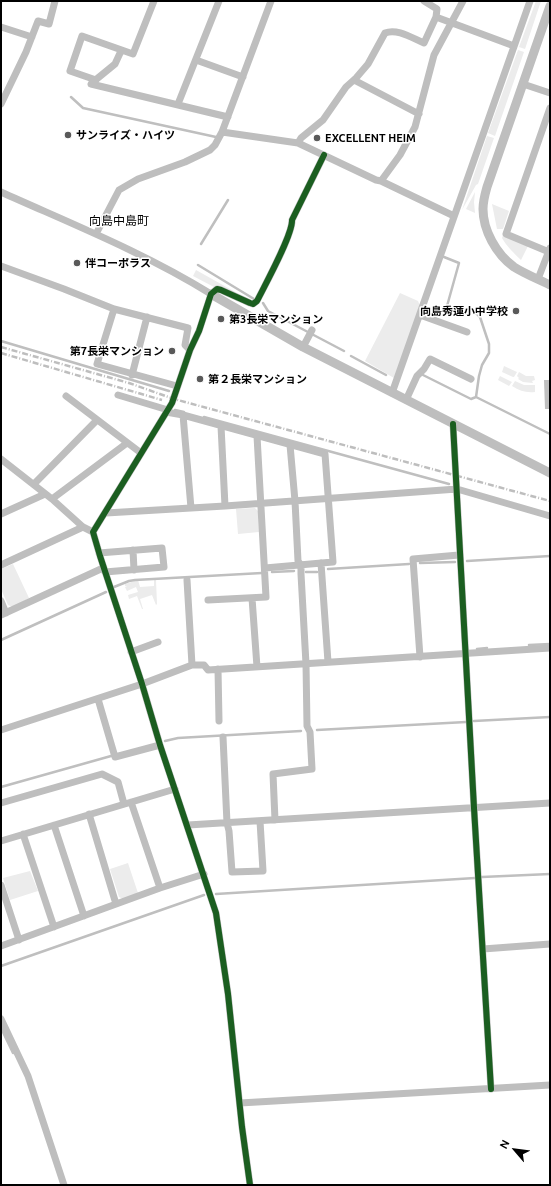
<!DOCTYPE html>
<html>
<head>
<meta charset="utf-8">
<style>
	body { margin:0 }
	#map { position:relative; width:551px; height:1186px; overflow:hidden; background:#fff; font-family:Ubuntu,sans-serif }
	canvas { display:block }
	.frame { position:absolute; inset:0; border:2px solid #000; pointer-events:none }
	.north { position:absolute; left:495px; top:1130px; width:40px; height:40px; -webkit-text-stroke:3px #fff; paint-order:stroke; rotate:298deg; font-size:11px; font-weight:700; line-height:16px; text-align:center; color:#000 }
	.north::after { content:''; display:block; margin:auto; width:14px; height:18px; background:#000; clip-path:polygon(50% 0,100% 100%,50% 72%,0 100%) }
</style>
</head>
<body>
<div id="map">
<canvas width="551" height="1186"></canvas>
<div class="frame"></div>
<div class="north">N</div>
</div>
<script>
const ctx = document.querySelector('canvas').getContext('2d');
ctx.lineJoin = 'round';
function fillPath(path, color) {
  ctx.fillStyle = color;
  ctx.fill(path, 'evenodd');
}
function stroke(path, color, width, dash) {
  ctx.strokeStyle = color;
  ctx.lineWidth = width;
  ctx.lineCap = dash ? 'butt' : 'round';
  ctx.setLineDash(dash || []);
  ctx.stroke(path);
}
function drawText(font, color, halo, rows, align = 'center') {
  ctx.font = font + ' Ubuntu,"Noto Sans JP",sans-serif';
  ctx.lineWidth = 3;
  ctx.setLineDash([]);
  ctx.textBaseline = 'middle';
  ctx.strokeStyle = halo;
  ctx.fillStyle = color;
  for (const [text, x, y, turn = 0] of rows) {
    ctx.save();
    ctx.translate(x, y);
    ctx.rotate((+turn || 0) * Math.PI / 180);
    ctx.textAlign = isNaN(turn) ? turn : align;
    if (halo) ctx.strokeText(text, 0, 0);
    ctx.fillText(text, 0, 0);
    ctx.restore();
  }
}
fillPath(new Path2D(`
	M536,1H541L525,49L519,47Z
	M518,50L524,52L495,136L488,133Z
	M487,136L494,138L478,184L476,185L462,210Z
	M475,192L474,202L475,213L466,209Z
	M492,204L509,211L503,229H497Z
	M503,235L528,246L521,260C514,253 507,247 502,238Z
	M196,270L246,298L214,287L193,276Z
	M400,293L418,301L420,306L394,378L365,361Z
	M504,366L517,372L514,377H513L502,372Z
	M519,372L526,376H534L535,380L532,381L533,383L523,382L518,379L519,378L517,376Z
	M500,376L512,382L509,386L498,380Z
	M515,381L524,385H535V392C526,393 520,391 512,386Z
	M255,508L258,511L259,532L238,534L236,509Z
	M13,564L29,598L13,607L8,605L1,589V569Z
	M154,579L156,580L157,604L156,605L152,595L140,599L143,609H142L137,596L129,599L128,595L138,592L136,587L127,591L125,587L127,586H125V584L138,580L140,587L154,586Z
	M128,863L138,893L123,899L119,897L110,869Z
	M30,871L38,891L10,900L3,878Z`), '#ececec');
fillPath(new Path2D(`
	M544,380H550V409H545Z`), '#bfbfbf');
stroke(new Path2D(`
	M71,97L83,108L216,137
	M201,244L228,200
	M444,257L459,263L447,306L477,314L480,317L489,344V353L482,365L479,376L476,397L550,434
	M198,265L254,299
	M263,303L268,311L344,351
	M1,341L169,391
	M351,356L386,375
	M423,375L471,399L476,397
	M175,410L184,412
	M204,417L449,484
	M467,561L550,556
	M420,563L455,562
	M328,569L409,564
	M272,572L294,571
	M306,572H317
	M114,587L129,581L135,580L262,573
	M1,640L106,592
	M529,645L550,644
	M477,649L487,648
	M474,721L550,717
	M317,730L466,722
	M165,741L178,738L301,731
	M1,787L111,756
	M482,877L550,874
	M216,894L475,878
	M1,966L204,895
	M1,1028L13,1053`), '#bfbfbf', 2.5);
stroke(new Path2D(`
	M436,17L514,46
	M1,27L32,37
	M196,60L243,77
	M96,80L70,71L82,36L133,54L154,1
	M354,80L419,114
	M93,82L115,64L121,51
	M91,84L228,117
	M523,84L550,93
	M1,104L26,52L38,21L49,24L55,1
	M178,104L219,1
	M222,132L298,143L376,180L381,181L454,216
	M298,143L301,138L323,120L346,87L356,78L368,64L385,33C397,28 412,38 424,43L436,17L437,9L424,1
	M381,181L400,155L415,127L434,55L463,1
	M1,192C72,224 145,253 211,294
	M96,234L119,190L138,179L185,162L210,150L215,145L222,132L271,1
	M549,252L506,234L550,108
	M1,266L64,289L114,309L188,328L185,345L190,350
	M538,279L550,248
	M114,309L97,364L177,386
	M420,315L467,332
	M303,347L312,330
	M132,375L147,317
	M392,393L530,1
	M118,395L168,410
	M66,396L141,453
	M406,400L417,376L424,369L430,359L471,379
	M166,412L183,415L325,454L333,562L265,568
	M183,415L191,508
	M453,424L474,808L491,1089
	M221,426L225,506
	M1,459L52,499L83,527L93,532
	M34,484L97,420
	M52,499L127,443
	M106,513L225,506L457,489L550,516
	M1,514L45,494
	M133,550L134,570
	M99,553L162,548L164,567L105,572
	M321,563L328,662
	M1,565L83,527
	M187,580L192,665
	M252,598L257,667
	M208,600L266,597L257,436
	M1,601L6,613
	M1,615L103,568
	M131,652L158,642
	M420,657L413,559L459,555
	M218,669L219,721
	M98,699L115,757L160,745
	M1,730L142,684L192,665H204L208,670L550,648
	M223,737L227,823L229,831L232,872L263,871L260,821
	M131,802L160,888
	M1,803L102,774L118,782L124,804
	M89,814L116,904
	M275,820L273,774L312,769L310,732L307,726L306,664L301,574V565L298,561L295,501L290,445
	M54,825L84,916
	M188,825L550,803
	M23,834L54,927
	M1,841L175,789
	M1,885L19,940
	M1,946L160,888L204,874
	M483,949L550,944
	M1,1019L28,1076L64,1185
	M240,1103L550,1085
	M250,1185L242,1127L228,994L216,913L160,745L142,684L100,556L93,532L172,403L190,350L199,331L211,294L217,289L221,290L250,303L253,304L257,301C265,285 293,234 292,220L324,155`), '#bebebe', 7);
stroke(new Path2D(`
	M550,6L487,187C485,194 483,201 483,209C483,230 496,254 514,267C525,274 538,279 550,285
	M211,294L303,347L550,473`), '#bebebe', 9);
stroke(new Path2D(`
	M1,347L129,383L174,399L550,501
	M1,353L162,400`), '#bebebe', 2.5, [6, 2, 1, 2]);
stroke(new Path2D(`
	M453,424L474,808L491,1089
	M250,1185L242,1127L228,994L216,913L160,745L142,684L100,556L93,532L172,403L190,350L199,331L211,294L217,289L221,290L250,303L253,304L257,301C265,285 293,234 292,220L324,155`), '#1b5e20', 6);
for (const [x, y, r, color] of [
	[68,135,4,"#595959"],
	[317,138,4,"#595959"],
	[77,263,4,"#595959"],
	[516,311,4,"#595959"],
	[221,319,4,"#595959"],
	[172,351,4,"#595959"],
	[200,379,4,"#595959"]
]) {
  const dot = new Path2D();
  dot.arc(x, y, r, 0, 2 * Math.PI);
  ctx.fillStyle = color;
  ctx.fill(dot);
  stroke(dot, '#fff', 1.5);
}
drawText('bold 11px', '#000', '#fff', [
	["サンライズ・ハイツ",76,135],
	["EXCELLENT HEIM",325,138],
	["伴コーポラス",85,263],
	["向島秀蓮小中学校",508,311,"right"],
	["第3長栄マンション",229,319],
	["第7長栄マンション",164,351,"right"],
	["第２長栄マンション",208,379]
], 'left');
drawText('12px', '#000', '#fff', [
	["向島中島町",119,221]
]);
</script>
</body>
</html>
